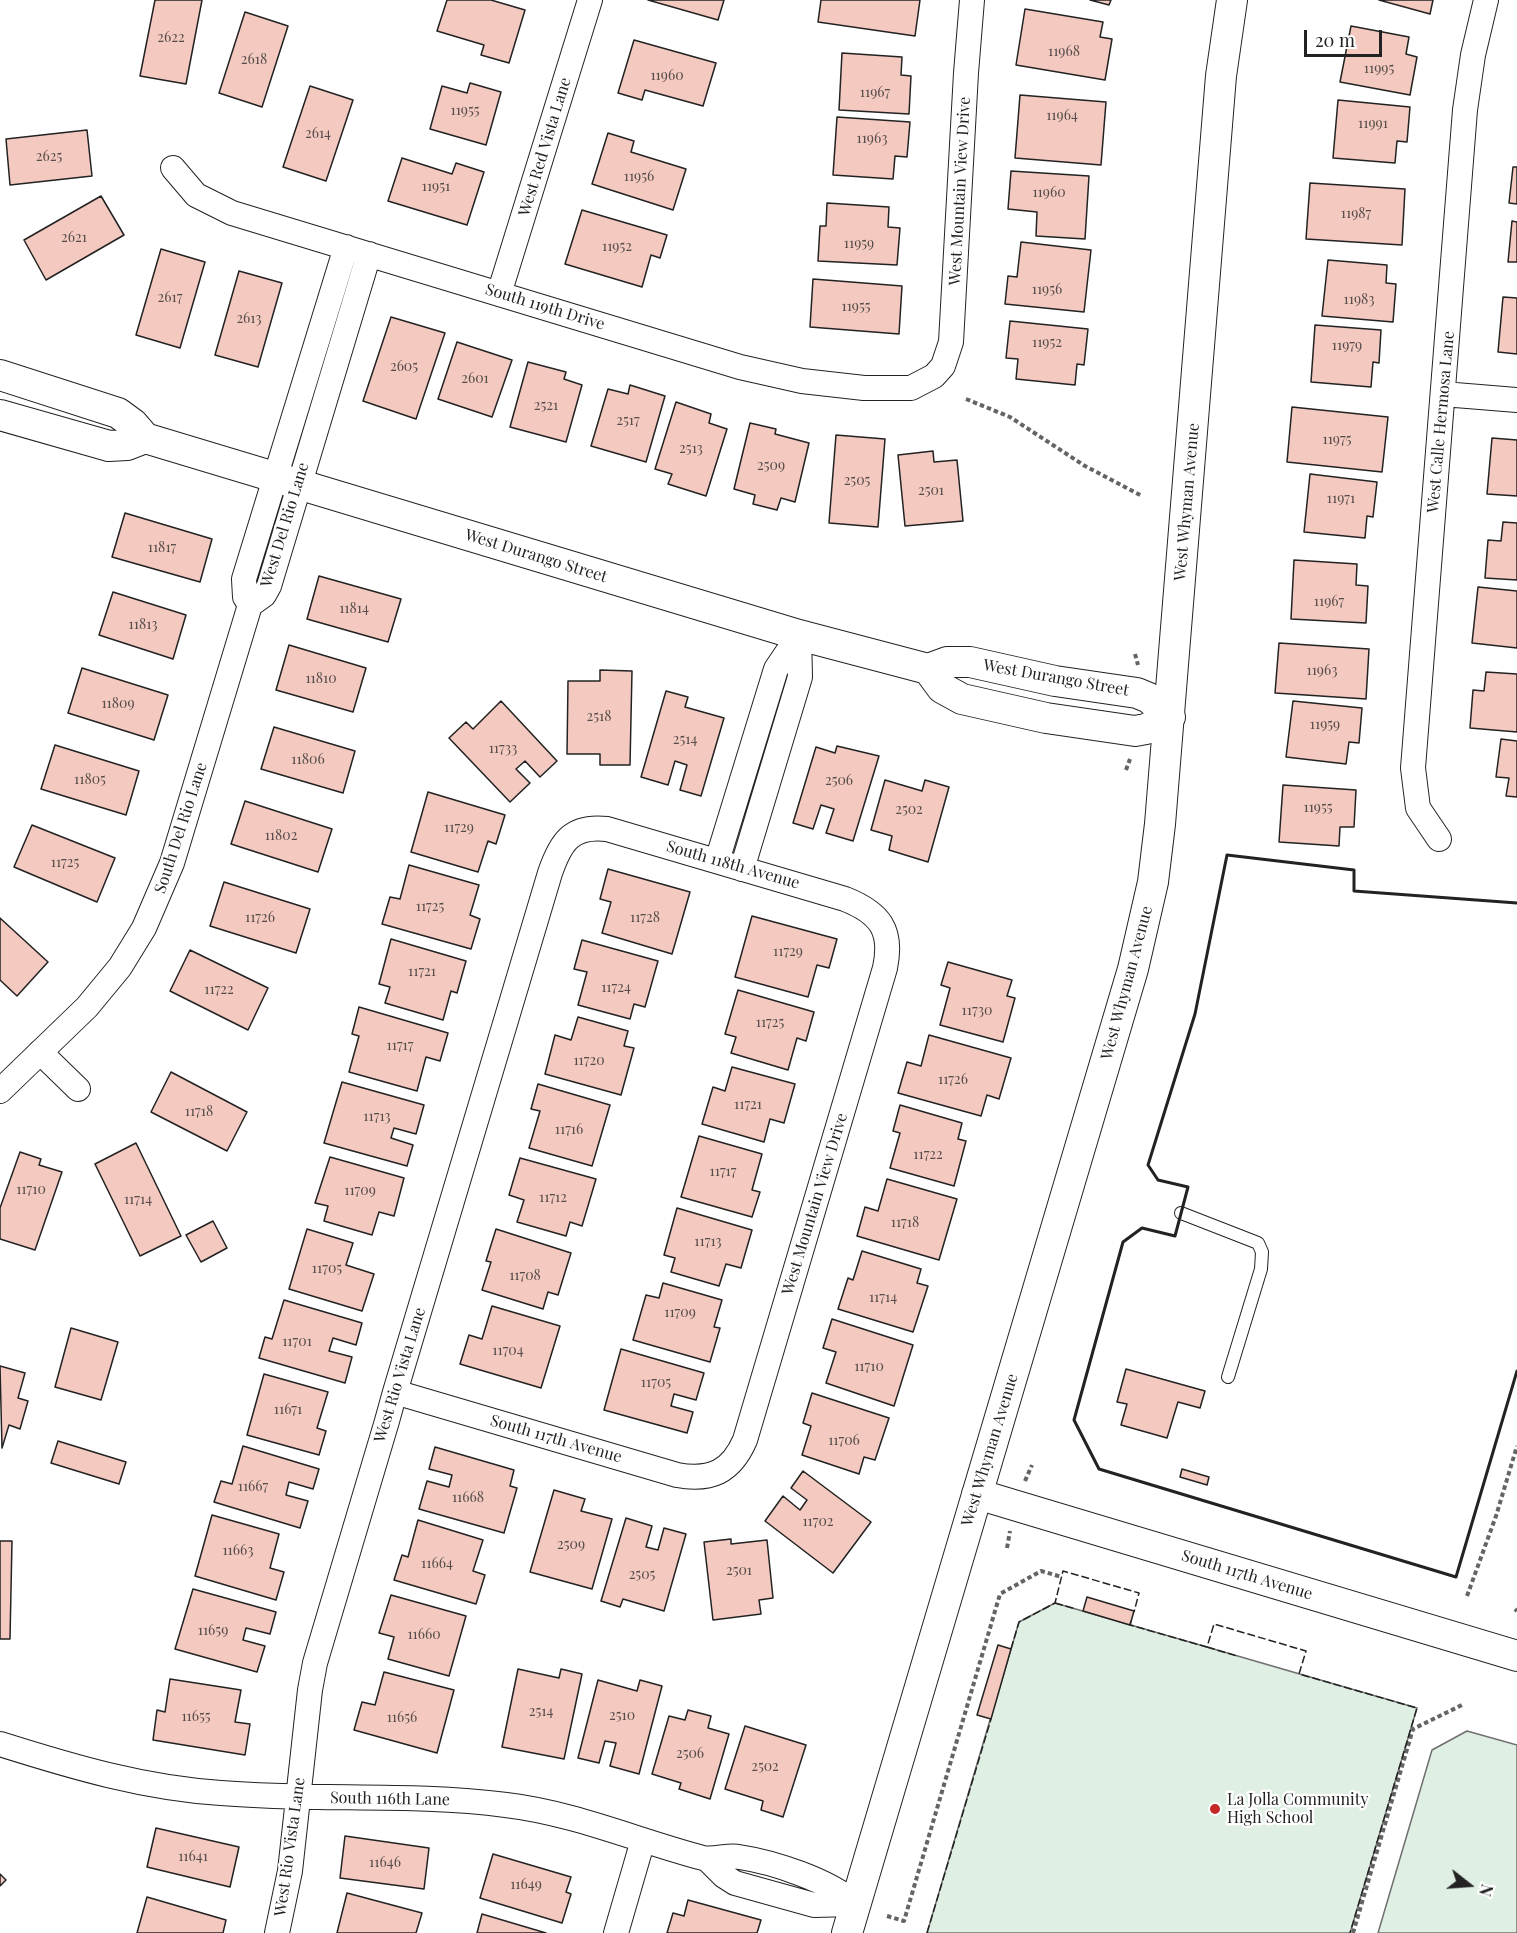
<!DOCTYPE html>
<html>
<head>
<meta charset="utf-8">
<style>
	body { margin:0 }
	#map { position:relative; width:1517px; height:1933px; overflow:hidden; background:#fff; font-family:"Playfair Display",serif }
	canvas { display:block }
	.north { position:absolute; left:1439px; top:1855px; width:60px; height:60px; -webkit-text-stroke:4px #fff; paint-order:stroke; rotate:107deg; font-size:16px; font-weight:700; line-height:24px; text-align:center; color:#222 }
	.north::after { content:''; display:block; margin:auto; width:21px; height:27px; background:#222; clip-path:polygon(50% 0,100% 100%,50% 72%,0 100%) }
	.scale { position:absolute; left:1304px; top:30px; width:78px; height:27px; box-sizing:border-box; border:3px solid #222; border-top:0; padding-left:8px; font-size:18px; line-height:21px; white-space:nowrap; color:#222; -webkit-text-stroke:4px #fff; paint-order:stroke }
</style>
</head>
<body>
<div id="map">
<canvas width="1517" height="1933"></canvas>
<div class="north">N</div>
<div class="scale">20 m</div>
</div>
<script>
const ctx = document.querySelector('canvas').getContext('2d');
ctx.lineJoin = 'round';
function fillPath(path, color) {
  ctx.fillStyle = color;
  ctx.fill(path, 'evenodd');
}
function stroke(path, color, width, dash) {
  ctx.strokeStyle = color;
  ctx.lineWidth = width;
  ctx.lineCap = dash ? 'butt' : 'round';
  ctx.setLineDash(dash || []);
  ctx.stroke(path);
}
function drawText(font, color, halo, rows, align = 'center') {
  ctx.font = font + ' "Playfair Display",serif';
  ctx.lineWidth = 4.5;
  ctx.setLineDash([]);
  ctx.textBaseline = 'middle';
  ctx.strokeStyle = halo;
  ctx.fillStyle = color;
  for (const [text, x, y, turn = 0] of rows) {
    ctx.save();
    ctx.translate(x, y);
    ctx.rotate((+turn || 0) * Math.PI / 180);
    ctx.textAlign = isNaN(turn) ? turn : align;
    if (halo) ctx.strokeText(text, 0, 0);
    ctx.fillText(text, 0, 0);
    ctx.restore();
  }
}
const green = new Path2D(`
	M1055,1603L1417,1708L1350,1933H927L1019,1622Z
	M1467,1731L1517,1745V1933H1378L1432,1750Z`);
fillPath(green, '#e0efe3');
stroke(green, '#6f6f6f', 1.5);
const building = new Path2D(`
	M155,0H202L186,84L140,76Z
	M447,0H491L525,10L509,63L481,55L484,45L437,31Z
	M648,0H724L718,20Z
	M821,0H920L915,36L818,22Z
	M1090,0H1111L1109,5Z
	M1379,0H1433L1430,14Z
	M1025,9L1103,22L1100,37L1112,39L1105,80L1016,65Z
	M245,12L288,26L262,107L219,93Z
	M1351,26L1409,37L1406,54L1417,57L1410,95L1340,82Z
	M634,40L716,63L703,106L645,90L642,100L618,93Z
	M842,53L902,57L901,75L911,76L909,114L839,110Z
	M470,83L501,92L486,145L430,129L442,86L467,93Z
	M310,86L353,100L326,181L283,167Z
	M1020,95L1106,102L1101,165L1015,158Z
	M1338,100L1410,107L1407,142L1397,141L1395,163L1333,158Z
	M837,117L910,122L907,157L895,156L893,179L833,175Z
	M87,130L92,176L10,185L6,139Z
	M608,133L634,141L631,152L686,169L673,210L592,184Z
	M402,158L452,174L456,163L484,172L467,225L388,201Z
	M1513,167H1517V204L1509,203Z
	M1011,171L1089,176L1085,239L1036,236L1037,212L1008,209Z
	M1310,183L1405,189L1402,245L1306,239Z
	M101,196L124,235L46,280L24,240Z
	M827,203L889,207L888,227L900,228L897,265L818,261L820,226H826Z
	M582,210L667,235L660,258L651,255L642,287L565,264Z
	M1512,221L1517,222V262H1508Z
	M1021,242L1091,250L1084,312L1005,304L1008,276L1017,277Z
	M161,249L205,262L180,348L136,335Z
	M1328,260L1387,265L1386,283L1396,284L1393,322L1322,316Z
	M239,271L282,283L258,367L215,355Z
	M813,279L902,286L899,334L810,327Z
	M1503,297L1517,298V354L1498,352Z
	M391,317L445,333L416,419L363,401Z
	M1010,321L1088,329L1084,365L1077,364L1075,385L1016,379L1018,359L1006,358Z
	M1315,325L1381,330L1379,363L1373,362L1371,387L1311,382Z
	M457,342L512,360L492,417L438,399Z
	M528,362L566,372L564,379L582,385L566,442L510,427Z
	M630,385L665,396L646,462L591,446L608,389L628,394Z
	M676,402L711,414L709,423L727,429L706,496L668,484L672,474L655,469Z
	M1292,407L1388,417L1382,472L1287,462Z
	M750,423L776,429L775,434L809,443L795,502L781,498L777,510L753,504L755,495L734,489Z
	M836,435L885,439L878,527L829,523Z
	M1492,438L1517,440V496L1487,494Z
	M933,451L934,462L957,460L963,521L905,526L898,455Z
	M1310,474L1377,482L1373,517L1367,516L1365,538L1304,532Z
	M125,513L212,539L200,582L112,557Z
	M1503,522L1517,523V580L1485,578L1488,540L1501,541Z
	M1294,560L1357,564L1356,585L1368,586L1366,623L1291,619Z
	M319,576L401,599L388,642L307,619Z
	M1478,587L1517,591V648L1472,643Z
	M113,592L186,615L173,659L99,635Z
	M1279,643L1369,649L1366,699L1275,693Z
	M289,645L366,668L353,712L276,690Z
	M82,668L168,695L154,740L68,713Z
	M600,670L632,671L630,765H600V754H567L568,681H600Z
	M1486,672L1517,674V732L1470,728L1473,690L1484,691Z
	M666,691L688,697L685,707L724,718L701,796L680,790L687,765L675,761L668,785L641,777Z
	M501,701L557,761L540,777L525,761L516,769L530,783L510,802L449,738L466,722L473,729Z
	M1293,701L1362,708L1359,743L1349,742L1346,764L1286,757Z
	M274,727L355,751L343,793L261,769Z
	M1501,739L1517,741V797L1506,796L1509,778L1496,777Z
	M55,745L139,771L126,815L41,789Z
	M837,746L879,756L853,841L826,833L834,809L821,805L813,829L793,823L816,747L835,753Z
	M885,780L922,791L925,780L949,787L928,862L889,850L892,836L871,830Z
	M1283,785L1356,790L1354,827H1340L1339,846L1279,842Z
	M428,792L505,815L496,844L488,841L478,872L411,852Z
	M245,801L332,829L318,872L231,844Z
	M32,825L115,858L97,902L14,867Z
	M409,865L479,885L470,915L480,919L471,949L382,924L390,897L400,899Z
	M608,869L690,892L672,954L602,933L611,902L600,899Z
	M224,882L310,909L296,953L210,926Z
	M752,916L837,939L829,968L817,965L808,997L735,977Z
	M0,918L48,962L17,996L0,980Z
	M391,939L466,961L457,993L451,991L443,1020L385,1003L390,987L379,984Z
	M582,940L658,961L645,1007L634,1004L630,1019L578,1005L587,972L574,969Z
	M190,950L268,988L248,1030L170,991Z
	M948,962L1012,980L1007,996L1015,998L1003,1042L940,1025L950,988L941,985Z
	M738,990L814,1012L806,1041L797,1038L788,1070L731,1053L736,1037L725,1034Z
	M359,1007L448,1033L440,1061L426,1057L417,1091L349,1072L359,1036L352,1034Z
	M578,1017L628,1031L624,1046L634,1048L621,1095L545,1074L555,1035L571,1040Z
	M929,1035L1011,1058L999,1099L987,1095L981,1116L898,1093L907,1062L921,1066Z
	M732,1067L795,1084L784,1123L770,1119L764,1142L702,1124L713,1087L725,1091Z
	M171,1072L247,1112L227,1151L151,1112Z
	M342,1082L424,1105L416,1134L394,1128L391,1138L413,1145L407,1166L324,1143Z
	M538,1084L610,1105L592,1166L529,1148L540,1111L531,1109Z
	M900,1105L962,1123L958,1139L966,1141L954,1186L890,1168L900,1133L893,1131Z
	M699,1136L762,1154L752,1190L760,1192L752,1217L681,1197Z
	M136,1143L181,1236L140,1256L95,1164Z
	M20,1152L41,1159L39,1165L62,1172L35,1250L0,1239V1208Z
	M330,1157L404,1178L394,1216L379,1212L372,1235L324,1221L328,1206L315,1203Z
	M520,1158L596,1179L582,1226L570,1222L566,1236L517,1222L524,1200L509,1195Z
	M887,1179L957,1199L939,1260L857,1236L865,1207L878,1211Z
	M677,1208L752,1230L741,1268L726,1264L719,1286L671,1272L675,1258L664,1255Z
	M213,1221L227,1248L201,1262L186,1235Z
	M307,1229L353,1243L346,1265L374,1274L362,1311L289,1289Z
	M496,1229L571,1253L558,1295L548,1292L543,1309L482,1290L491,1262L486,1261Z
	M862,1251L921,1269L917,1283L928,1286L913,1332L838,1309L848,1278L853,1280Z
	M663,1283L722,1300L714,1327L720,1328L710,1362L633,1340L646,1295L659,1298Z
	M284,1300L362,1323L356,1345L333,1338L329,1351L352,1357L345,1383L259,1358L265,1337L272,1339Z
	M492,1306L560,1326L541,1388L460,1364L469,1335L482,1339Z
	M832,1319L913,1345L894,1406L826,1383L836,1352L823,1348Z
	M71,1328L118,1342L101,1400L55,1387Z
	M621,1349L704,1373L696,1400L674,1394L671,1406L693,1412L687,1433L604,1410Z
	M0,1366L25,1373L18,1398L28,1401L20,1429L9,1425L2,1448Z
	M1126,1369L1205,1391L1200,1408L1178,1402L1167,1438L1121,1425L1127,1404L1117,1402Z
	M264,1374L328,1392L317,1428L326,1431L319,1455L247,1435Z
	M812,1393L889,1418L875,1460L864,1457L859,1474L802,1455L811,1426L803,1423Z
	M58,1441L126,1462L119,1484L51,1463Z
	M243,1446L319,1469L313,1489L289,1482L286,1495L308,1501L300,1528L214,1502L221,1481L232,1484Z
	M435,1447L514,1470L510,1486L517,1488L504,1533L419,1509L427,1481L449,1487L452,1475L429,1469Z
	M1182,1469L1209,1477L1207,1485L1180,1477Z
	M803,1471L871,1522L833,1573L765,1521L783,1496L800,1510L807,1500L791,1488Z
	M554,1490L585,1499L581,1511L612,1519L592,1589L530,1572Z
	M212,1515L279,1534L270,1568L284,1572L276,1600L195,1576Z
	M626,1518L652,1526L646,1547L658,1550L664,1528L686,1534L664,1611L623,1599L620,1607L601,1601Z
	M418,1520L483,1540L473,1571L485,1575L476,1604L394,1580L402,1555L408,1557Z
	M731,1539V1544L767,1540L773,1598L759,1600L761,1614L713,1620L704,1542Z
	M0,1541H12L10,1639H0Z
	M193,1589L276,1612L270,1634L246,1628L243,1640L265,1646L257,1672L175,1649Z
	M391,1595L466,1616L449,1676L388,1659L394,1637L379,1633Z
	M1087,1597L1134,1611L1130,1625L1083,1611Z
	M998,1645L1011,1649L991,1719L977,1715Z
	M518,1669L559,1678L561,1669L582,1674L564,1759L502,1747Z
	M384,1672L454,1690L437,1753L354,1730L362,1702L375,1705Z
	M170,1679L241,1690L235,1722L250,1724L245,1755L153,1740L157,1710L165,1712Z
	M598,1680L637,1691L640,1680L662,1686L639,1774L610,1766L616,1743L605,1741L599,1763L578,1758Z
	M688,1710L711,1716L708,1728L729,1734L710,1799L679,1789L681,1783L652,1774L669,1716L685,1720Z
	M745,1726L806,1745L783,1817L761,1810L763,1801L725,1789Z
	M156,1828L239,1847L230,1887L147,1867Z
	M345,1836L429,1848L424,1889L340,1878Z
	M493,1854L571,1877L566,1892L571,1894L562,1923L480,1898Z
	M0,1874L6,1880L0,1886Z
	M347,1893L422,1913L416,1933H337Z
	M147,1897L226,1920L223,1933H137Z
	M688,1900L761,1920L757,1933H667L673,1913L684,1916Z
	M482,1914L546,1933H477Z`);
fillPath(building, '#f3c9c0');
stroke(building, '#222', 1.5);
const service = new Path2D(`
	M1181,1213L1258,1243L1262,1252L1261,1269L1228,1377`);
const minor = new Path2D(`
	M173,168L196,195L232,213L740,367L802,381L864,388H911L934,376L943,366L951,342L966,73L972,0
	M499,294L590,0
	M1443,394L1517,400
	M250,605L264,595L269,586L369,254
	M250,605L245,597L244,579L346,247
	M1439,839L1418,808L1413,768L1465,110L1473,55L1486,0
	M717,861L776,669L799,635
	M742,869L800,677L799,635
	M40,1052L78,1089
	M0,1091L87,1007L120,967L144,928L172,863L250,605
	M0,1744C73,1767 144,1788 221,1793C316,1801 412,1793 506,1805C574,1813 638,1841 703,1858C714,1860 728,1855 739,1857C773,1862 831,1881 855,1904
	M707,1859L724,1876L735,1883L814,1905L855,1904
	M277,1933L290,1871L310,1690L315,1663L387,1421L395,1392L550,873C561,841 572,825 607,829L845,899C880,913 893,930 885,968L745,1440C731,1472 711,1481 677,1475L395,1392
	M616,1933L643,1840`);
const tertiary = new Path2D(`
	M0,375L118,413L133,424L145,438L799,635L928,669L947,662H970L1055,681L1137,693L1149,698L1170,717L1146,729L1135,731L1046,718L962,699L942,688L928,669
	M0,415L109,446L127,445L145,438
	M977,1494L1517,1656
	M847,1933L1133,969L1153,882L1160,824L1221,76L1232,0`);
stroke(service, '#222', 14);
stroke(minor, '#222', 26);
stroke(tertiary, '#222', 32);
stroke(new Path2D(`
	M966,399L1010,417L1085,466L1142,496
	M1135,654L1138,665
	M1126,770L1130,759
	M1025,1481L1032,1465
	M1007,1548L1010,1531
	M1467,1596L1496,1516L1517,1446
	M1515,1609L1517,1611
	M887,1916L904,1921L1000,1594L1041,1571L1062,1577
	M1353,1933L1413,1729L1462,1705`), '#646464', 4, [4.5, 3]);
stroke(service, '#fff', 12);
stroke(minor, '#fff', 24);
stroke(tertiary, '#fff', 30);
stroke(new Path2D(`
	M1055,1603L1076,1609
	M1131,1621L1130,1625L1207,1647L1214,1624L1306,1651L1299,1674L1417,1708L1350,1933
	M1207,1647L1237,1656
	M1011,1649L1019,1622L1055,1603L1063,1571L1139,1593L1134,1612
	M927,1933L991,1719`), '#222', 1.5, [8, 3]);
stroke(new Path2D(`
	M1517,903L1354,891V870L1227,855L1195,1014L1148,1165L1158,1180L1188,1187L1175,1236L1142,1228L1123,1242L1074,1420L1099,1469L1456,1577L1517,1371`), '#222', 3);
for (const [x, y, r, color] of [
	[1215,1809,6,"#c62828"]
]) {
  const dot = new Path2D();
  dot.arc(x, y, r, 0, 2 * Math.PI);
  ctx.fillStyle = color;
  ctx.fill(dot);
  stroke(dot, '#fff', 2);
}
drawText('14px', '#564c4a', null, [
	["2622",171,38],
	["11968",1064,52],
	["2618",254,60],
	["11995",1379,69],
	["11960",667,76],
	["11967",875,93],
	["11955",465,111],
	["11964",1062,116],
	["11991",1373,124],
	["2614",318,134],
	["11963",872,139],
	["2625",49,157],
	["11956",639,177],
	["11951",436,187],
	["11960",1049,193],
	["11987",1356,214],
	["2621",74,238],
	["11959",859,244],
	["11952",617,247],
	["11956",1047,290],
	["2617",170,298],
	["11983",1359,300],
	["11955",856,307],
	["2613",249,319],
	["11952",1047,343],
	["11979",1347,346],
	["2605",404,367],
	["2601",475,379],
	["2521",546,406],
	["2517",628,421],
	["11975",1337,440],
	["2513",691,449],
	["2509",771,466],
	["2505",857,481],
	["2501",931,491],
	["11971",1341,499],
	["11817",162,548],
	["11967",1329,602],
	["11814",354,609],
	["11813",143,625],
	["11963",1322,671],
	["11810",321,679],
	["11809",118,704],
	["2518",599,717],
	["11959",1325,725],
	["2514",685,740],
	["11733",503,749],
	["11806",308,760],
	["11805",90,780],
	["2506",839,781],
	["11955",1318,808],
	["2502",909,810],
	["11729",459,828],
	["11802",281,836],
	["11725",65,863],
	["11725",430,907],
	["11726",260,918],
	["11728",645,918],
	["11729",788,952],
	["11721",422,972],
	["11724",616,988],
	["11722",219,990],
	["11730",977,1011],
	["11725",770,1023],
	["11717",400,1046],
	["11720",589,1061],
	["11726",953,1080],
	["11721",748,1105],
	["11718",199,1112],
	["11713",377,1117],
	["11716",569,1130],
	["11722",928,1155],
	["11717",723,1172],
	["11710",31,1190],
	["11709",360,1191],
	["11712",553,1198],
	["11714",138,1200],
	["11718",905,1223],
	["11713",708,1242],
	["11705",327,1269],
	["11708",525,1276],
	["11714",883,1298],
	["11709",680,1313],
	["11701",297,1342],
	["11704",508,1351],
	["11710",869,1367],
	["11705",656,1383],
	["11671",288,1410],
	["11706",844,1441],
	["11667",253,1487],
	["11668",468,1498],
	["11702",818,1522],
	["2509",571,1545],
	["11663",238,1551],
	["11664",437,1564],
	["2501",739,1571],
	["2505",642,1575],
	["11659",213,1631],
	["11660",424,1635],
	["2514",541,1712],
	["2510",622,1716],
	["11655",196,1717],
	["11656",402,1718],
	["2506",690,1754],
	["2502",765,1767],
	["11641",193,1857],
	["11646",385,1863],
	["11649",526,1885]
]);
drawText('16px', '#222', '#fff', [
	["West Red Vista Lane",545,147,-73],
	["West Mountain View Drive",960,191,-87],
	["South 119th Drive",545,307,17],
	["West Calle Hermosa Lane",1441,422,-85],
	["West Whyman Avenue",1187,502,-85],
	["West Del Rio Lane",285,525,-73],
	["West Durango Street",536,556,17],
	["West Durango Street",1056,678,10],
	["South Del Rio Lane",181,828,-72],
	["South 118th Avenue",733,865,16],
	["West Whyman Avenue",1127,983,-75],
	["West Mountain View Drive",815,1204,-73],
	["West Rio Vista Lane",400,1375,-73],
	["South 117th Avenue",556,1439,16],
	["West Whyman Avenue",990,1450,-73],
	["South 117th Avenue",1247,1575,17],
	["South 116th Lane",390,1799,1],
	["West Rio Vista Lane",290,1847,-82]
]);
drawText('16px', '#222', '#fff', [
	["La Jolla Community",1227,1800],
	["High School",1227,1818]
], 'left');
</script>
</body>
</html>
